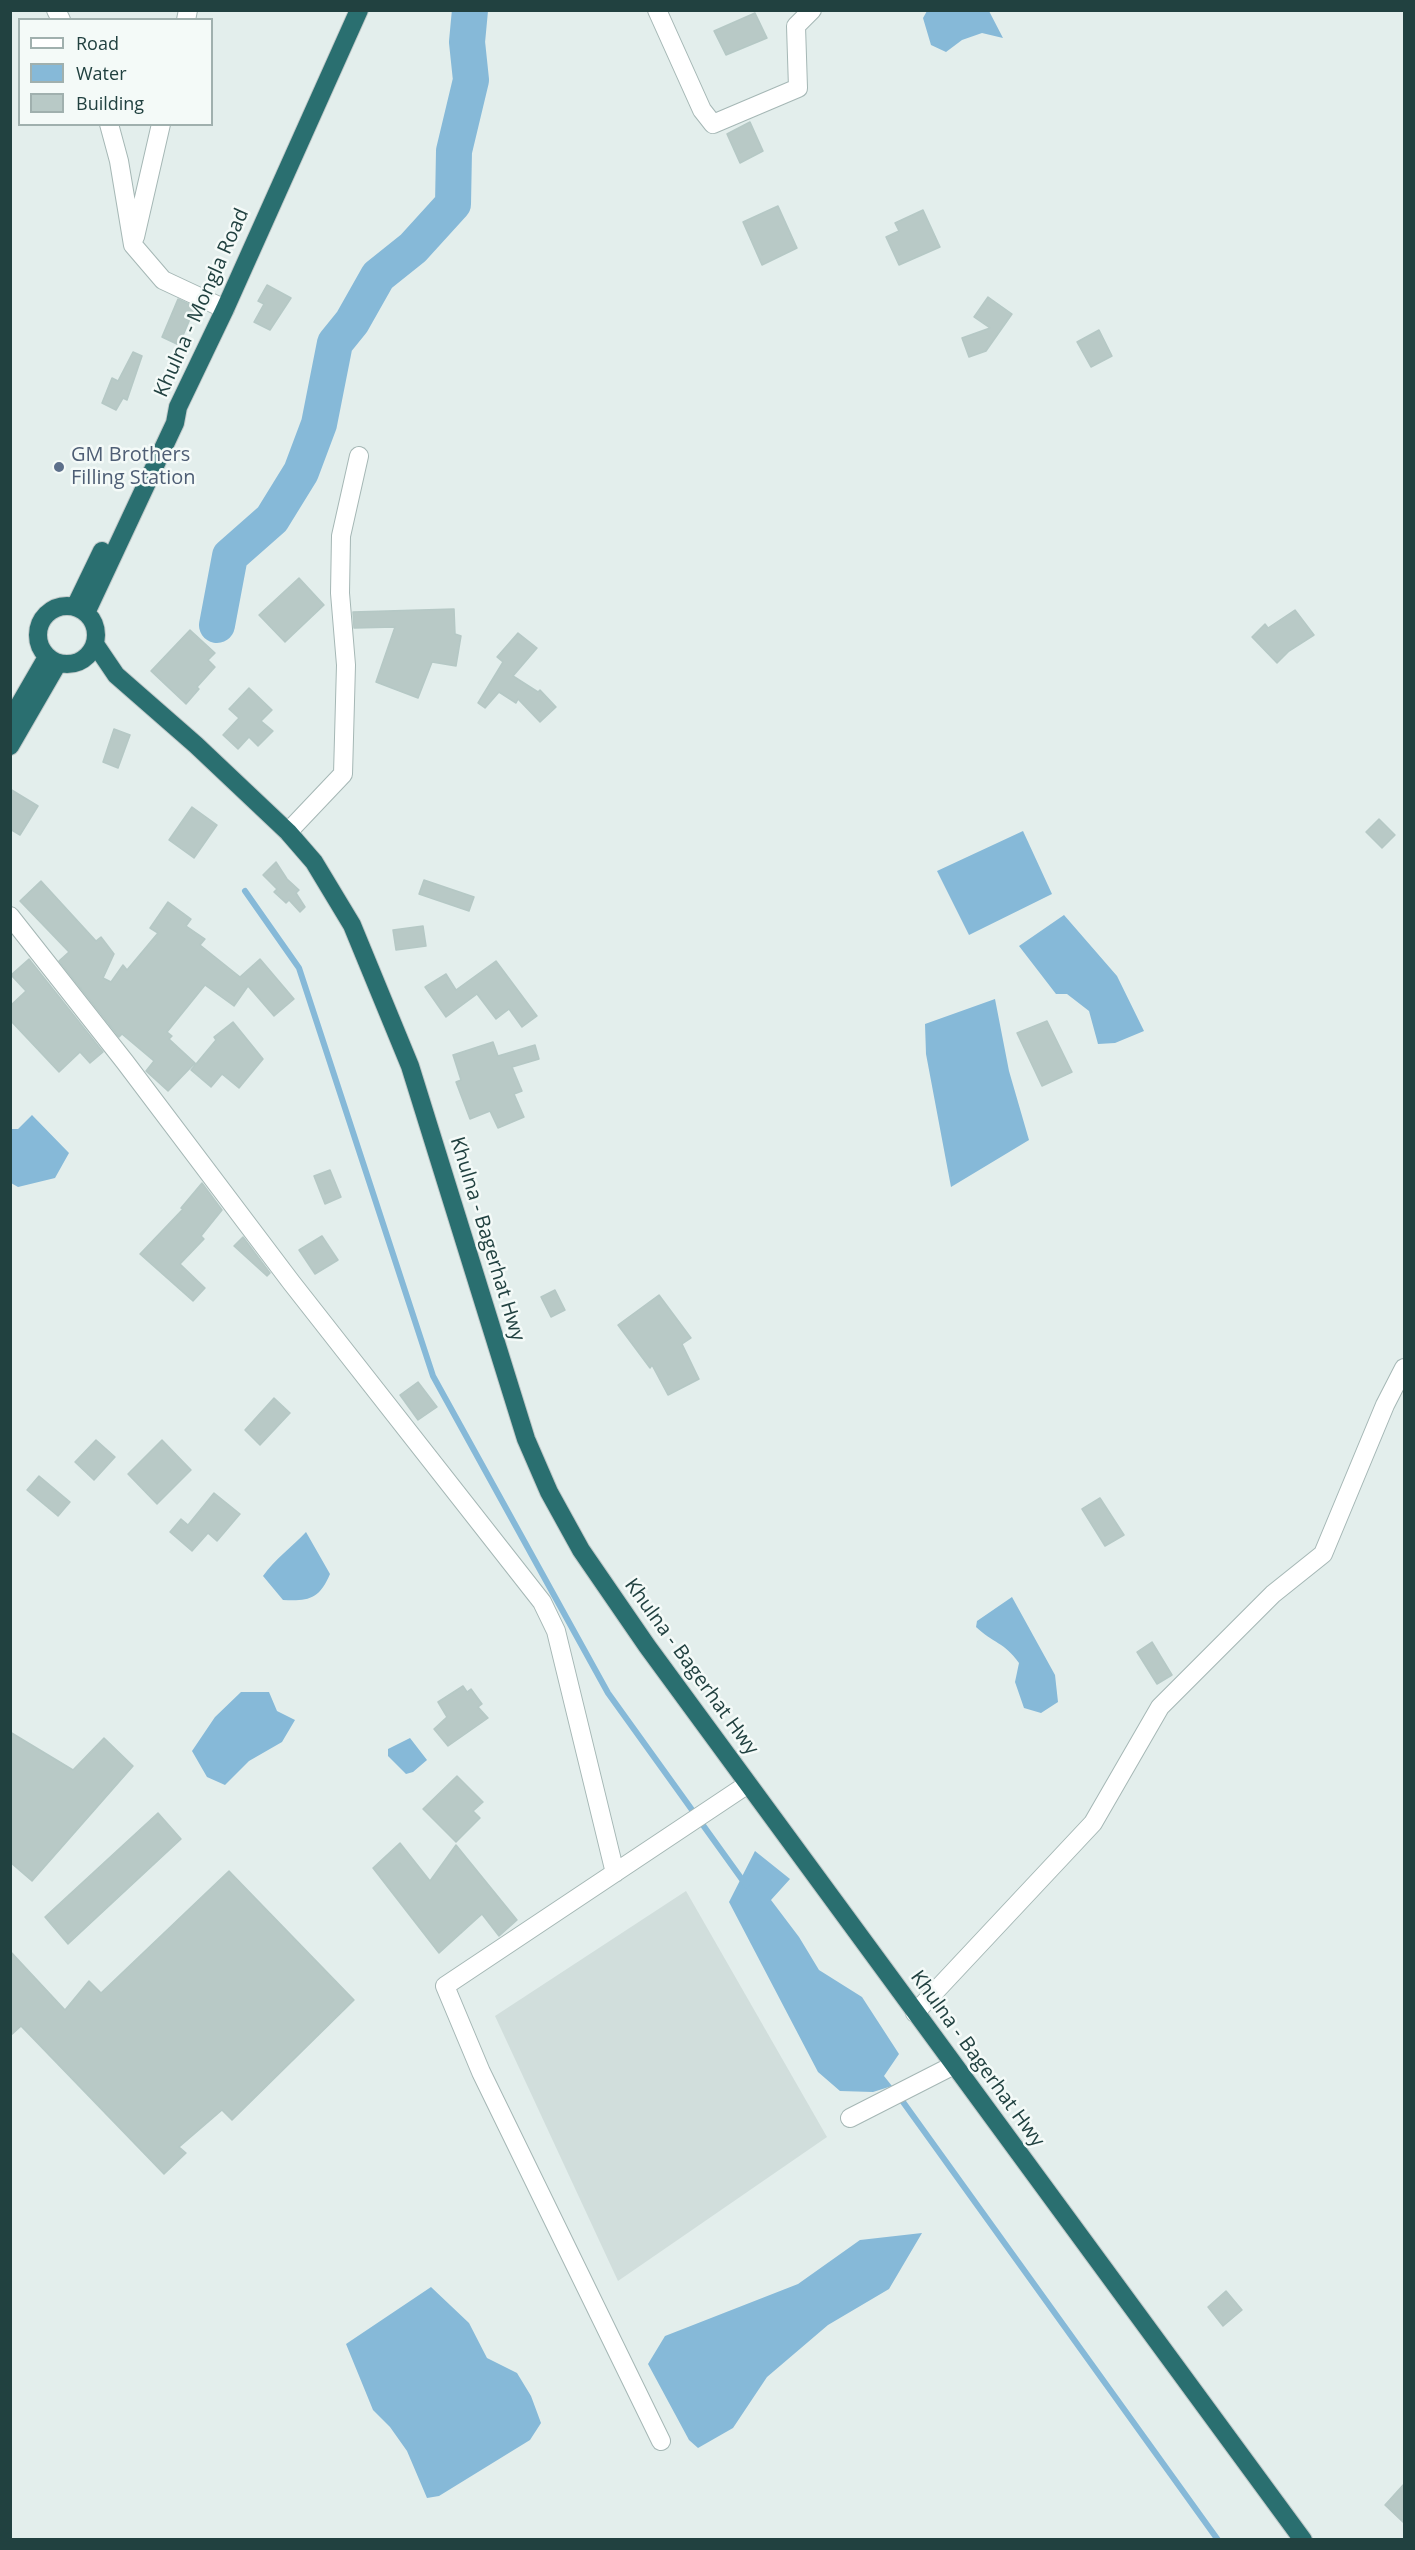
<!DOCTYPE html>
<html>
<head>
<meta charset="utf-8">
<style>
	body { margin:0 }
	#map { position:relative; width:1415px; height:2550px; overflow:hidden; background:#e3eeec; font-family:"Open Sans",sans-serif }
	canvas { display:block }
	.frame { position:absolute; inset:0; border:12px solid #214140; pointer-events:none }
	.legend { position:absolute; left:18px; top:18px; width:195px; height:108px; box-sizing:border-box; background:#f4faf8; border:2px solid #a0b0ae; margin:0; padding:8px 10px; list-style:none; font-size:18px; color:#214140 }
	.legend li { display:flex; align-items:center; gap:12px; height:30px }
	.legend b { width:30px; border:2px solid #a0b0ae }
</style>
</head>
<body>
<div id="map">
<canvas width="1415" height="2550"></canvas>
<div class="frame"></div>
<ul class="legend">
<li><b style="height:8px;background:#fff"></b>Road</li>
<li><b style="height:16px;background:#86b9d8"></b>Water</li>
<li><b style="height:16px;background:#b8c9c6"></b>Building</li>
</ul>
</div>
<script>
const ctx = document.querySelector('canvas').getContext('2d');
ctx.lineJoin = 'round';
function fillPath(path, color) {
  ctx.fillStyle = color;
  ctx.fill(path, 'evenodd');
}
function stroke(path, color, width, dash) {
  ctx.strokeStyle = color;
  ctx.lineWidth = width;
  ctx.lineCap = dash ? 'butt' : 'round';
  ctx.setLineDash(dash || []);
  ctx.stroke(path);
}
function drawText(font, color, halo, rows, align = 'center') {
  ctx.font = font + ' "Open Sans",sans-serif';
  ctx.lineWidth = 5;
  ctx.setLineDash([]);
  ctx.textBaseline = 'middle';
  ctx.strokeStyle = halo;
  ctx.fillStyle = color;
  for (const [text, x, y, turn = 0] of rows) {
    ctx.save();
    ctx.translate(x, y);
    ctx.rotate((+turn || 0) * Math.PI / 180);
    ctx.textAlign = isNaN(turn) ? turn : align;
    if (halo) ctx.strokeText(text, 0, 0);
    ctx.fillText(text, 0, 0);
    ctx.restore();
  }
}
fillPath(new Path2D(`
	M686,1891L827,2137L618,2281L495,2016Z`), '#d1dedc');
fillPath(new Path2D(`
	M927,11H989L1003,38L982,33L962,40L946,52L931,45L923,18Z
	M1023,831L1052,894L969,935L937,871Z
	M1064,915L1117,976L1144,1031L1115,1043L1098,1044L1089,1011L1067,994H1056L1019,946Z
	M995,999L1009,1071L1029,1140L951,1187L926,1054L925,1024Z
	M32,1115L69,1153L55,1178L18,1187L11,1183V1129H18Z
	M306,1532L330,1574C319,1600 308,1601 283,1600L263,1576C275,1559 292,1547 306,1532Z
	M1012,1597L1055,1675L1058,1702L1041,1713L1024,1708L1015,1682L1019,1663C1004,1642 993,1643 976,1627L977,1621Z
	M241,1692H269L277,1711L295,1720L282,1742L249,1761L225,1785L207,1777L192,1751L215,1717Z
	M410,1738L427,1760L413,1772L406,1774L388,1756V1749Z
	M755,1851L790,1879L771,1900L799,1937L819,1970L862,1997L899,2054L884,2076L892,2086L873,2092L840,2091L818,2072L729,1902Z
	M922,2233L889,2289L828,2325L767,2377L733,2428L698,2448L689,2440L648,2364L665,2336L798,2284L860,2240Z
	M431,2287L469,2323L487,2358L517,2373L531,2396L541,2423L530,2440L439,2496L427,2498L407,2451L390,2427L373,2410L346,2344Z`), '#86b9d8');
stroke(new Path2D(`
	M245,891L299,968L433,1376L608,1693L746,1885
	M898,2095L1218,2540`), '#86b9d8', 6);
stroke(new Path2D(`
	M217,625L230,556L272,519L301,472L319,424L335,343L352,322L378,276L413,248L453,204L454,151L471,80L467,42L470,10`), '#86b9d8', 36);
const building = new Path2D(`
	M755,13L767,38L726,55L714,31Z
	M750,122L763,151L740,163L727,134Z
	M778,206L797,248L762,265L743,222Z
	M923,210L940,247L899,265L886,237L899,231L895,223Z
	M267,285L291,298L270,330L254,322L264,304L258,301Z
	M988,297L1012,314L986,351L969,357L962,338L990,328L974,317Z
	M178,299L195,307L179,345L162,337Z
	M1099,330L1112,356L1091,367L1077,342Z
	M133,352L142,356L127,400L123,398L116,410L102,403L112,378L118,381Z
	M299,578L324,605L285,642L259,615Z
	M454,609L455,634L461,636L456,666L432,662L418,698L376,682L395,627L354,628L353,612Z
	M1295,610L1314,635L1289,651L1277,663L1252,637L1265,624L1268,628Z
	M190,630L215,653L208,660L215,667L197,687L199,689L186,704L151,671Z
	M518,633L537,648L513,676L538,692L540,690L556,707L540,722L518,699L516,703L499,692L485,708L478,703L503,662L497,657Z
	M249,688L272,710L261,721L273,731L258,746L249,737L238,749L223,735L239,718L229,709Z
	M114,729L130,735L118,768L103,762Z
	M10,789L38,806L20,835L10,829Z
	M192,807L217,825L194,858L169,840Z
	M1379,819L1395,835L1382,848L1366,832Z
	M276,862L287,879L299,890L296,893L305,907L300,912L289,900L286,903L274,892L277,889L263,875Z
	M424,880L474,897L469,911L419,894Z
	M41,881L96,941L101,937L114,954L103,978L111,982L123,965L127,970L158,933L150,928L168,902L191,919L186,926L205,939L200,945L240,977L260,959L294,999L274,1016L248,986L234,1006L205,985L167,1032L172,1036L169,1039L195,1063L168,1091L146,1071L154,1061L122,1034L119,1037L59,961L69,952L20,901Z
	M423,926L426,946L396,950L393,930Z
	M29,959L103,1052L90,1063L80,1052L59,1072L10,1020V1006L26,991L11,975Z
	M496,961L537,1016L522,1027L509,1009L496,1019L477,994L446,1017L425,987L446,974L456,990Z
	M1047,1021L1072,1072L1042,1086L1017,1033Z
	M233,1022L263,1059L239,1088L222,1074L211,1087L191,1070L216,1040L214,1037Z
	M493,1042L498,1056L535,1045L539,1059L512,1067L522,1091L514,1094L524,1117L498,1128L490,1111L470,1119L456,1082L461,1080L453,1055Z
	M330,1170L341,1197L325,1204L314,1176Z
	M202,1183L222,1210L201,1236L204,1239L180,1264L205,1288L193,1301L140,1254L183,1209L181,1208Z
	M322,1236L338,1260L315,1274L299,1250Z
	M243,1237L270,1273L267,1276L234,1246Z
	M555,1290L565,1310L551,1317L541,1297Z
	M659,1295L691,1338L682,1344L699,1379L668,1395L652,1365L650,1368L618,1325Z
	M418,1382L437,1407L418,1420L400,1395Z
	M274,1398L290,1413L260,1445L245,1430Z
	M96,1440L115,1457L94,1480L75,1462Z
	M162,1440L191,1470L157,1504L128,1474Z
	M39,1476L70,1502L58,1516L27,1490Z
	M214,1493L240,1514L217,1541L208,1533L192,1551L170,1532L181,1519L188,1525Z
	M1100,1498L1124,1535L1105,1546L1082,1509Z
	M1152,1642L1172,1675L1157,1684L1137,1652Z
	M463,1686L467,1692L471,1689L482,1704L478,1707L488,1718L448,1746L434,1729L447,1717L438,1702Z
	M10,1732L73,1770L104,1738L133,1766L32,1881L10,1862Z
	M457,1776L483,1802L473,1811L480,1818L456,1842L423,1809Z
	M158,1813L181,1839L68,1944L45,1917Z
	M400,1843L430,1881L456,1845L517,1920L499,1936L482,1914L439,1953L373,1868Z
	M229,1871L354,2000L232,2120L222,2110L179,2147L186,2153L164,2174L21,2026L10,2036V1951L65,2010L89,1981L101,1993Z
	M1226,2291L1242,2310L1223,2326L1208,2307Z
	M1404,2484V2523L1385,2505Z`);
fillPath(building, '#b8c9c6');
stroke(building, '#b5c8c5', 1.5);
const street = new Path2D(`
	M56,10L61,20
	M657,10L702,110L713,124L798,88L796,26L812,10
	M186,20L188,10
	M109,124L119,161L133,245L163,280L225,309
	M135,237L161,124
	M288,832L343,774L346,665L340,593L341,536L359,456
	M10,916L125,1062L291,1282L542,1602L556,1631L615,1873
	M915,2013L1093,1823L1160,1707L1273,1594L1323,1554L1385,1405L1404,1368
	M850,2118L954,2065
	M661,2441L481,2072L445,1986L748,1784`);
const highway = new Path2D(`
	M38 635a29 29 0 1 1 58 0a29 29 0 1 1-58 0Z
	M75,607L102,551
	M86,613L175,423L178,407L225,309L359,10
	M95,644L116,675L196,745L288,832L314,862L352,925L410,1066L526,1439L549,1492L581,1550L647,1646L1303,2540
	M10,721L47,657
	M10,746L58,663`);
stroke(street, '#a5b7b5', 20);
stroke(highway, '#c1caca', 20);
stroke(street, '#fff', 18);
stroke(highway, '#2a6f70', 18);
for (const [x, y, r, color] of [
	[59,467,6,"#5c6f8a"]
]) {
  const dot = new Path2D();
  dot.arc(x, y, r, 0, 2 * Math.PI);
  ctx.fillStyle = color;
  ctx.fill(dot);
  stroke(dot, '#f4faf8', 2);
}
drawText('20px', '#214140', '#f4faf8', [
	["Khulna - Mongla Road",202,303,-66],
	["Khulna - Bagerhat Hwy",487,1239,73],
	["Khulna - Bagerhat Hwy",691,1667,54],
	["Khulna - Bagerhat Hwy",977,2059,54]
]);
drawText('20px', '#4e5e75', '#f4faf8', [
	["GM Brothers",71,455],
	["Filling Station",71,478]
], 'left');
</script>
</body>
</html>
